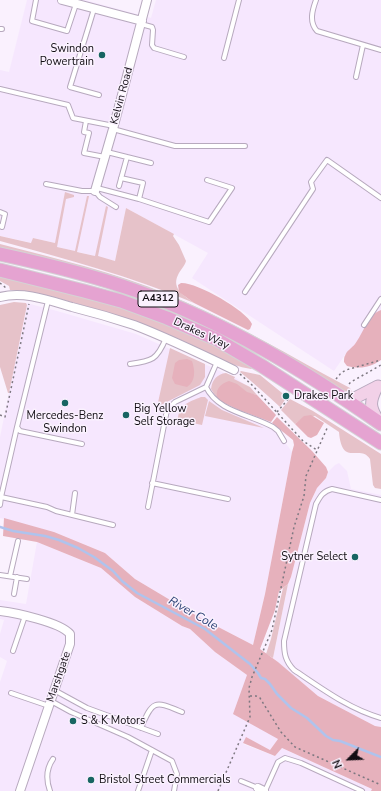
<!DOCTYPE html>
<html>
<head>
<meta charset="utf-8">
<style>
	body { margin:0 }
	#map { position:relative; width:381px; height:791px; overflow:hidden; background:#faf1fe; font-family:"Nunito Sans",sans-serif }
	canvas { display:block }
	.north { position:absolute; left:329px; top:739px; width:40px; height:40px; -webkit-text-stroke:3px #faf1fe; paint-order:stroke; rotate:246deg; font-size:11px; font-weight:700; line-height:16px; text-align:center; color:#110d13 }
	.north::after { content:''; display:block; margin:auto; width:14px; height:18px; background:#110d13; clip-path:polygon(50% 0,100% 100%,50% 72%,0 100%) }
</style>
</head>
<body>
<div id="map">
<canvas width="381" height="791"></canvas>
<div class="north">N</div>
</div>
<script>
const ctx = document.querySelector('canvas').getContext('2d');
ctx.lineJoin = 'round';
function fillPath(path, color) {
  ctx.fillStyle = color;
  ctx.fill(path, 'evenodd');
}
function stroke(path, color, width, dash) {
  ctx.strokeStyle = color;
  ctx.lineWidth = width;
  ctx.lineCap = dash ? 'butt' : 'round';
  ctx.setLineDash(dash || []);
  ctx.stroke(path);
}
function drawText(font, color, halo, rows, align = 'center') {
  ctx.font = font + ' "Nunito Sans",sans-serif';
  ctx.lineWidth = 3;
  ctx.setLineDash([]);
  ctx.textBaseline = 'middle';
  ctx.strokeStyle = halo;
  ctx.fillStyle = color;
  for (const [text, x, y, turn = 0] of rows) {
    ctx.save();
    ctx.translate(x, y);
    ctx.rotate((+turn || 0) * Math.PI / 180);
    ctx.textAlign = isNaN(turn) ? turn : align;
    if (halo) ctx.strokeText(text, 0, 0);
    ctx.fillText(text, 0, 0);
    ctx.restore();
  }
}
fillPath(new Path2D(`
	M27,0H85L151,18L156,0H381V310L378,311L372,317L360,337L354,346L347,352L334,371L192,278L208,253L126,208L115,261L57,247L55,243L33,238L32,243L0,236V70L9,72Z
	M26,303L57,311L136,334L236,378L243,383L292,452L265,594L253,645L197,616L135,579L105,553L54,532L0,518V437L27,305Z
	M339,463L347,471L351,489L381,495V727L375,726L318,696L273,658L288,584L291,577L310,503L317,488L326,478L328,472L335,465Z
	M37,542L101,568L135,597L182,626L190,629L215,652L247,675L278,739L270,750L246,738L243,744L275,756L282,748L372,789L371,791H0V682L7,661L0,657V634L4,620L0,619V600L26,604Z`), '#f6e7fe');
fillPath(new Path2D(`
	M65,192L74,195V197L66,199L57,247L75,251L87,196H89L77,252L95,256L106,206L108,207L98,256L115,261L126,208L174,234L173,236L179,245L186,261C185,266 180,270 178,275C171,289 185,296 194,303C131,276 66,259 0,241V236L31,243L33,238L55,243Z
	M0,244C57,259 115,272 169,295C232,321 290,356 350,388L352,392L345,391L310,370L222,324L0,249Z
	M0,276C36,285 74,292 109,303C159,318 208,342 254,367L251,369C227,366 204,350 181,340C148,325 113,314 78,304C55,297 33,291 10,290L9,286L0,281Z
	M14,302L26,303L27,305L9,393H8L0,367V305Z
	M170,348L205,364V377L200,385L157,407Z
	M241,371L260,375L287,397L280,407C267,395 254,383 240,372Z
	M226,373L235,377L234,379L250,387L257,395L247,393L241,388L218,400L211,389C212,380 217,374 226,373Z
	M201,397H205L208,400L202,425L178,420C178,405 189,402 201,397Z
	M290,399L313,411L381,454V489L375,488L373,485L370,459C360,443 342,468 339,432L315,416L300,420L295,424L281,410Z
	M209,401L222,410L264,428L205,416Z
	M288,584L273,658L266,654L271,639L283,588Z`), '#e6c2c9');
fillPath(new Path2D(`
	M181,283C196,282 246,310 252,324L250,329L248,330L194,303L179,292L178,285Z
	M381,310V360C369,368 361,369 347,366L344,362C344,362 344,356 345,356C346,351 352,348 355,344C363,334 368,314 381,310Z
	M187,359L192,361C195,370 196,381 187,387L175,384L172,378L175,363L179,360Z
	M229,381L237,384L247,392L257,395L276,415L271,422L239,410L218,400C214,390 220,384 229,381Z
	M311,415L324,423L317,435L311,438L308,437L295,424L304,416Z
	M277,417L312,451L326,467L328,472L326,478L317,488L310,503L291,577L288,584L279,591L275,610L260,649L278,662L318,696L375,726L381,727V791H371L372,789L282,748L275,756L243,743L246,737L270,750L278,739L233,714L247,675L215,652L190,629L182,626L135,597L101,568L37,542L3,536L4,518L54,532L105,553L135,579L197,616L253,645L265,594L292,452L294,445L293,440L272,423Z`), '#e6b1bc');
stroke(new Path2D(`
	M0,527L13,531L45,536L59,540L78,548L94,557L113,571L122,581L137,593L205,629L250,664L258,673L261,678L265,679L270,684L277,694L291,708L307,718L326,736L333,740L340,741L381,757`), '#afc3ed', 2.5);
const lane = new Path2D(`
	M36,0L32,21L67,31L76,4
	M316,0C312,11 309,22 317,31L381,50
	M94,9L70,87L99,95
	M141,24L152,27L153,30L152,45L154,48L184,57
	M0,29H2
	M224,58L239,0
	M356,77L363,45
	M0,89L68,105L73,118L114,126
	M86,121L84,132L89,133L84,153L105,157
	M113,129L175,146H245
	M107,152L151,163
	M121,178L143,183L139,199
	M46,184L82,191H95L100,197L116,207
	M119,186L127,157
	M97,188L139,199L209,222L232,188L207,180
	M0,212L5,214L2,227L0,226
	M245,292L313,189L311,182L327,160L381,198
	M48,301L17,427L20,431L82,444
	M364,325L381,299
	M130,364C152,361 157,360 166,338
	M206,387C218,412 250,414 273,427L278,431L284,441
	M17,427L1,497L47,507L56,511L113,525
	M152,483L228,499
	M381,500L332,489C323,491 320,497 316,504L284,641C284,653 285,661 294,670C321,688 349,709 381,718
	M0,505L1,497
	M148,507L167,410L175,402L206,387L217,362
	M72,515L75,493
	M0,575L27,579
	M10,576L18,541
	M14,594L17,577
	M13,651L25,616
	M54,690L87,708L158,734
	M11,693L49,706
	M51,701L71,712L128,737L172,761L177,774L174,791
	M141,728C153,699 155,701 182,712
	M241,781L258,788
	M50,791C46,780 46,769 53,759
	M138,791L152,750
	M265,791L278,762L285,758L301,763L362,791`);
const street = new Path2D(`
	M62,0L142,21
	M95,191L113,129L147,0
	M0,297C24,291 48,300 72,307C92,312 113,318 134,325C168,338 201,354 234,370
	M0,611C16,613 60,622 70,634V644L20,791
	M258,788L264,791`);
const secondary = new Path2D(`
	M377,387C369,403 370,407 379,422
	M349,401L378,386`);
const primary = new Path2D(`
	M0,254C46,264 93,275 137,291C225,322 305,371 381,424
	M0,270L84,291L121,301L167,318L216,339L262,366L381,443`);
stroke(lane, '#b7a9be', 6);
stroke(street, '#b7a9be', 10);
stroke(secondary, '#b7a9be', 13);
stroke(primary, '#d4d3d5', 15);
stroke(new Path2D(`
	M0,283L6,288
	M240,374L253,386L303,441L317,450
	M336,379L341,373L346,370L381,360
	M349,384L351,382L381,365
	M277,412L290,397
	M0,415L5,417L29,304
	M250,696H256L260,698L281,732L295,747L381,785
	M218,791L250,717L249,688L252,677L272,630L294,527L304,496L306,476L328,426`), '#7e7881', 1.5, [2, 3]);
stroke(lane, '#fff', 4);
stroke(street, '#fff', 8);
stroke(secondary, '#f2d1e8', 11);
stroke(primary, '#e5a3d1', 13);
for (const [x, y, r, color] of [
	[102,55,4,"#176562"],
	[286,396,4,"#176562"],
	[65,403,4,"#176562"],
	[126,415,4,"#176562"],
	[355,557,4,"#176562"],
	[73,721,4,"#176562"],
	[91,780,4,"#176562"]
]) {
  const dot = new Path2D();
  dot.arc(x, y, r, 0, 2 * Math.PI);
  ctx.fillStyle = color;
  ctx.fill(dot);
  stroke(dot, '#faf1fe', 1.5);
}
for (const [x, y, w] of [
	[158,299,40]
]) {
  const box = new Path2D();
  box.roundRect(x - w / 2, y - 8, w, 16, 3);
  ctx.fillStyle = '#faf1fe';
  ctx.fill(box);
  stroke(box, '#110d13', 1);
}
drawText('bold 10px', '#110d13', null, [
	["A4312",158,299]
]);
drawText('11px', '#110d13', '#faf1fe', [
	["Swindon",94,49,"right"],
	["Powertrain",94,62,"right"],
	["Drakes Park",294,396],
	["Big Yellow",134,409],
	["Self Storage",134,422],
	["Mercedes-Benz",65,416,"center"],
	["Swindon",65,429,"center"],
	["Sytner Select",347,557,"right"],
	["S & K Motors",81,721],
	["Bristol Street Commercials",99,780]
], 'left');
drawText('11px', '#110d13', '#faf1fe', [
	["Kelvin Road",122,96,-75],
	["Drakes Way",201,334,25],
	["Marshgate",59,677,-71]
]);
drawText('italic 12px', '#2a4074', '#faf1fe', [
	["River Cole",193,614,30]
]);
</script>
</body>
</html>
